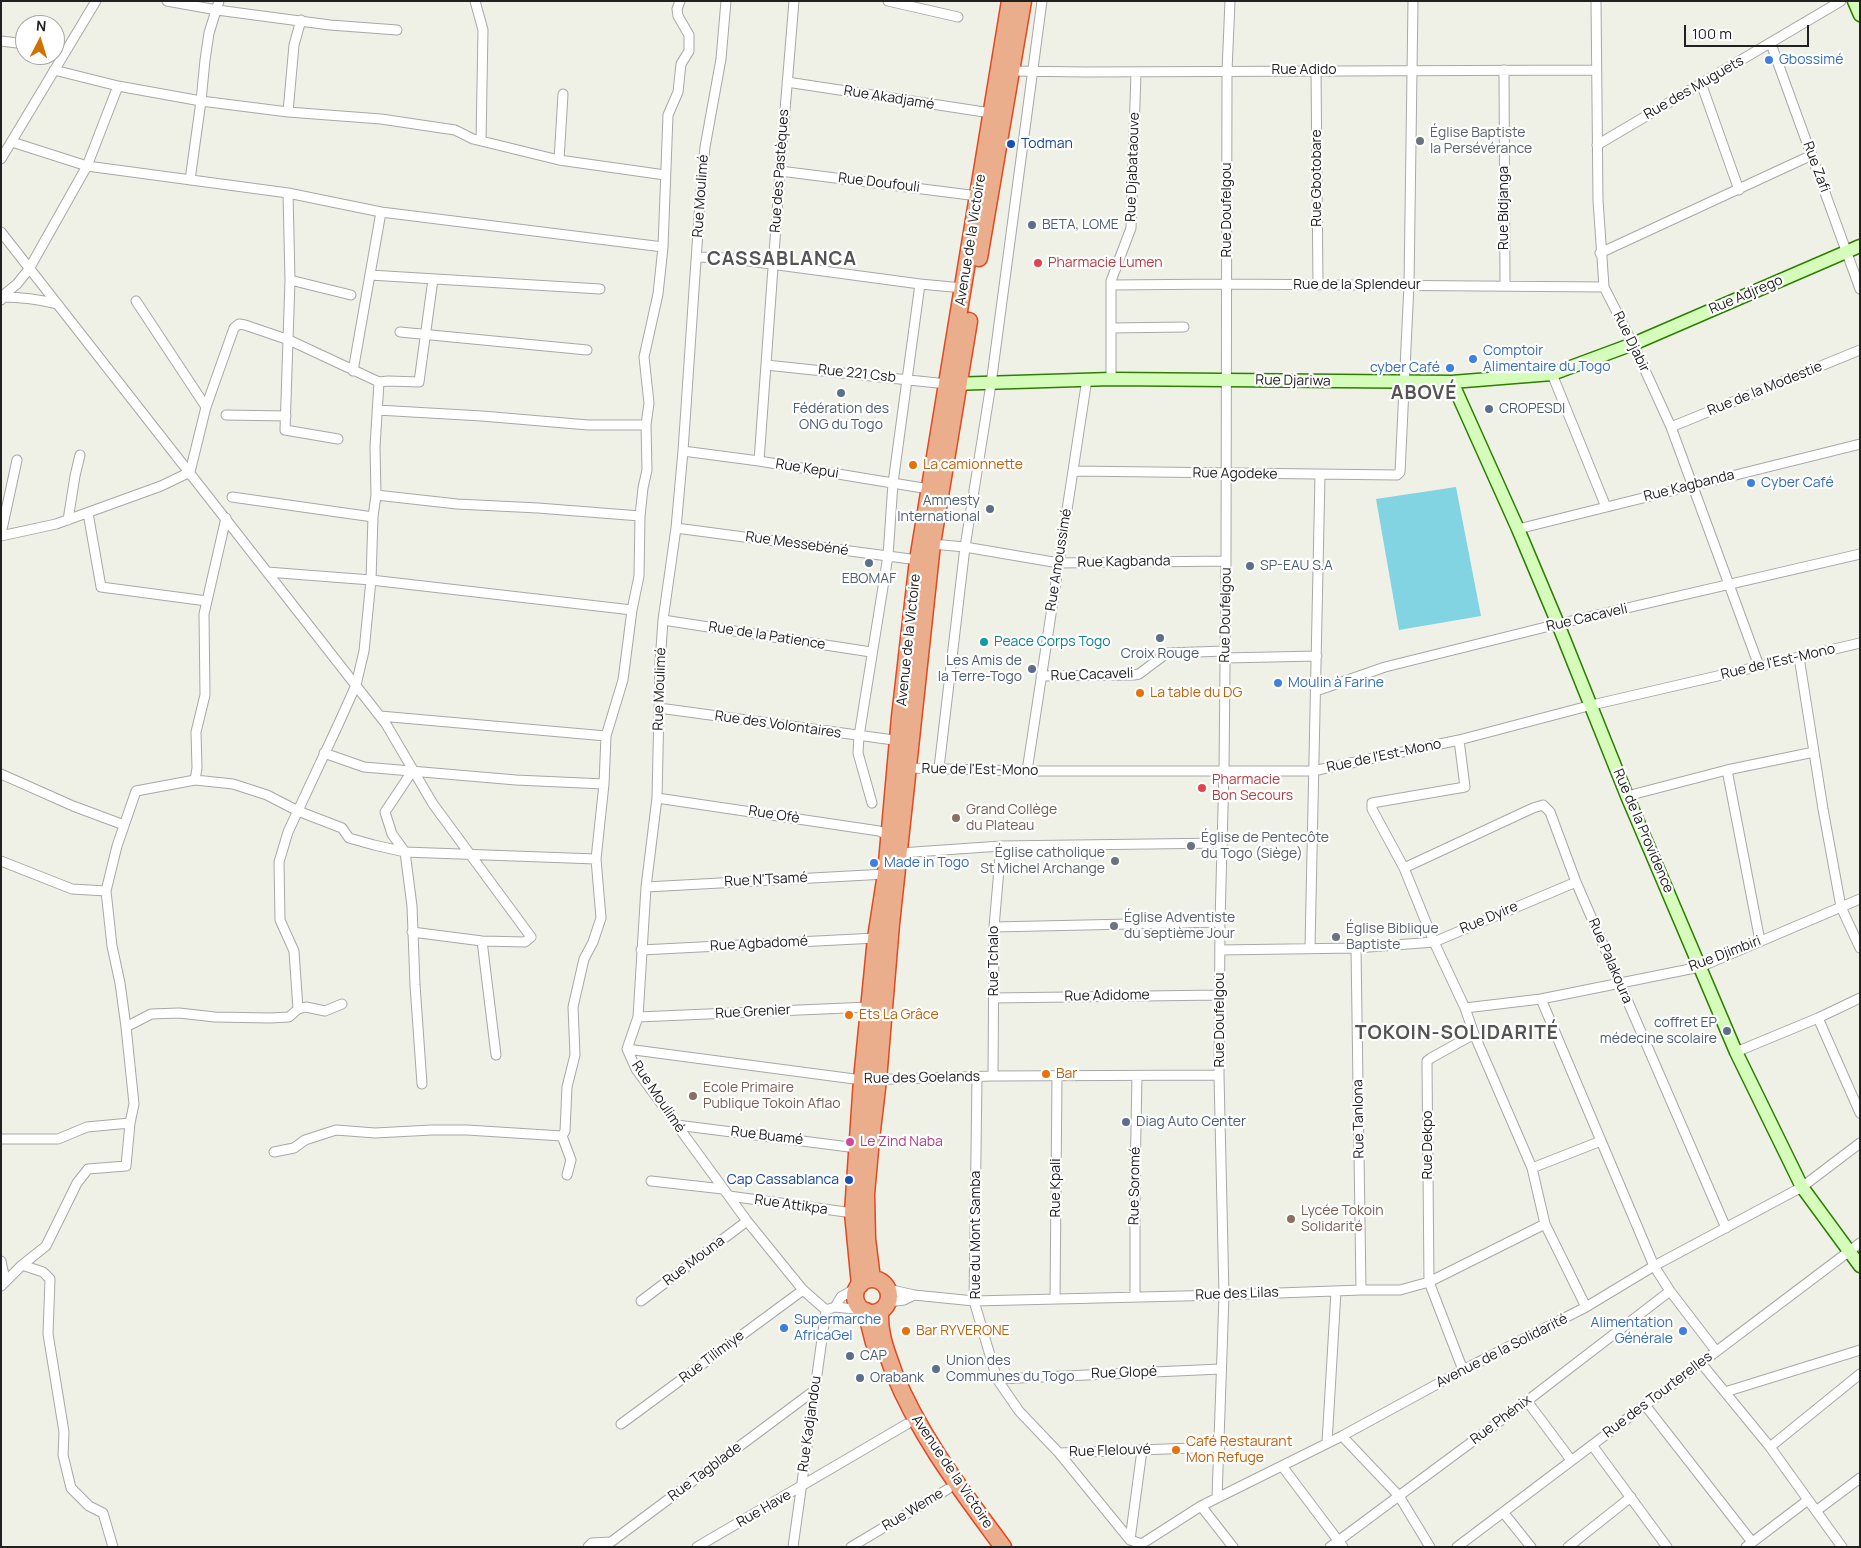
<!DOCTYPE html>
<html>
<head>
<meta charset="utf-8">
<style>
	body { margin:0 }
	#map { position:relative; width:1861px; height:1548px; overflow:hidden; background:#eff1e7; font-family:Manrope,sans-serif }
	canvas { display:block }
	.frame { position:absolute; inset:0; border:2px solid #212121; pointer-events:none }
	.north { position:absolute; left:15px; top:15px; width:50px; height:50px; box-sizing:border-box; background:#fff; border:1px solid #a6a6a6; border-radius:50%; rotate:5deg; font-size:14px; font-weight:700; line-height:20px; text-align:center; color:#212121 }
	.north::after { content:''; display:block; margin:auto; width:18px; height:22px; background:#d17200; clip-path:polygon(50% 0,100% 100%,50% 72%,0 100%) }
	.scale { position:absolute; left:1684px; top:25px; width:125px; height:22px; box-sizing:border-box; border:2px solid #212121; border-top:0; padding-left:6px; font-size:15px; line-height:18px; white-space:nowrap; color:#212121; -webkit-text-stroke:4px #fff; paint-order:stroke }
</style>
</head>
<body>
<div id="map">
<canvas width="1861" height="1548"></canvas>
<div class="frame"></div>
<div class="north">N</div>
<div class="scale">100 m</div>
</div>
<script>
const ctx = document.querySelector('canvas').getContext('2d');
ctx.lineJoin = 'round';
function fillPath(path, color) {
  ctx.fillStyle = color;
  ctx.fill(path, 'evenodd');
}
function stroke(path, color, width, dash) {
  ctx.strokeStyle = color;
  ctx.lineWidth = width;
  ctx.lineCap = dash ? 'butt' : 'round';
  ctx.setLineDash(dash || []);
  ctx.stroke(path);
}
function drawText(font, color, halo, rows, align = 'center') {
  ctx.font = font + ' Manrope,sans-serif';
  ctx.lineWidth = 4.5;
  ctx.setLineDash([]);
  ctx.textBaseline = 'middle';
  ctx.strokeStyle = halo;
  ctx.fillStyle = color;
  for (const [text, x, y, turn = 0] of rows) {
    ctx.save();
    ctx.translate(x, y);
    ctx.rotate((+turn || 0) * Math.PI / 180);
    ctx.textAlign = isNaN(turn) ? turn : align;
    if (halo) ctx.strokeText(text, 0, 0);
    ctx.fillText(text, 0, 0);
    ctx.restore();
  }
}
fillPath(new Path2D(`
	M1456,487L1481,616L1399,630L1376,499Z`), '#82d4e3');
const street = new Path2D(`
	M167,1L217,10L330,25L397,30
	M475,1L483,30L481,141
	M726,1L721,59L705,147L700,202L683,451L676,528L663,620L660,663L657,798L646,887L638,1017L627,1049L636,1069L747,1221L803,1290L826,1310
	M888,1L958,17
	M1596,1L1598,200L1604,287L1633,344L1671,427L1759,666
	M1,41L25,44
	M1771,44L1860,289
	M54,70L118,86L201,101L288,112L294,45L301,20
	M1504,70L1505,285
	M1011,71L1086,72L1596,70
	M1316,71L1318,285
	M787,82L991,113
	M1701,83L1739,190
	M288,112L381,119L455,130L473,139L559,160L665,175
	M12,142L87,166L288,193L381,212L663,247
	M1597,145L1841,1
	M1,159L96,1
	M559,160L563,94
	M780,171L978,196
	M190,180L201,101L205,60L209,33L219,1
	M288,193L290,280L285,430L338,439
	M1,232L386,724L433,804L531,937L525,942L482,941L412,932
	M1600,253L1812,155
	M697,257L726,258L920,284L963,288
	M370,275L600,289
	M290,280L351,295
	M1111,285L1227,284L1604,287
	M1,297L17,284L29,269L87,166L118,86
	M1,300L2,297C21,297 38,299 57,304
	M136,301L206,407
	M1111,328L1184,327
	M400,332L587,350
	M766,365L947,384
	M353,371L381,212
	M1552,374L1606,507
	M1111,379V281L1131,228L1136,72
	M379,382L388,381L419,382L433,279
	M377,410L482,416L588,425H646
	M226,415L286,416
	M1671,427L1860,350
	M683,451L759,461L929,489
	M759,461L780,171L794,1
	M1073,471L1397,475L1400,472L1409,285L1413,1
	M376,495L457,504L538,508L640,516
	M232,497L373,517
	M88,513L101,587L207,601
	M68,520L75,476L80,455
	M676,528L918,560
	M1518,529L1860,444
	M1,534L17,460
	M1,536L56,524L161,486L190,472L206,407L234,328L239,324L245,325L289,340L379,382L375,447L376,495L373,517L371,580L364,651L356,685L338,725L288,832L279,862L280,920L294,951L298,1009
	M932,544L965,547L1059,563L1226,561
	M267,572L371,580L632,610
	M663,620L871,652
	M1799,657L1823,809L1841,907L1860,948
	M1225,658L1317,656
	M1041,676L1134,675L1139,674L1167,653L1225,651
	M1316,691L1385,667L1558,624L1860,554
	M659,708L901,741
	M380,716L606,736
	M1459,740L1465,787L1372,803V809L1404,868L1434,942L1465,1008L1474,1034L1532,1168L1545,1224L1586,1307
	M324,753L364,767L516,780L604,784
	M906,768L1027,771H1313L1459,740L1592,705L1860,643
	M939,768L965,547L991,384L1042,1
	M413,770L385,812L392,834L405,852L412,906L415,985L422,1084
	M1727,770L1760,941
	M1027,771L1087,379
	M1,774L73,806L124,825
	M195,780L233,784L267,795L298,811L342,828L349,838L374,845L405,852L596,859
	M1627,796L1727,770L1814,752
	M657,798L879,831L889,836
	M872,803L858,753L859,736L888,556L893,483L920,284
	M900,853L1001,846L1223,843
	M1,861L72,889L106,891
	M1404,868L1533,808L1543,805L1550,812L1576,882L1726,1228
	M646,887L886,874
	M994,927L1220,922
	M482,941L496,1055
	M1310,948L1320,475
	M1356,948L1361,1290
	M641,950L876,938
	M1220,950L1356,948L1434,942L1576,882
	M994,998L1220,995
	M1541,999L1654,1266L1670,1291L1716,1351
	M1465,1008L1541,999L1700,967L1860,899
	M638,1017L869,1007
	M1818,1018L1860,1113
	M126,1027L151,1014L179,1013L215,1017L270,1018L289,1017L298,1009L306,1007L325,1011L342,1004
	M627,1049L862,1080L993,1076L1219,1075
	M1736,1052L1818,1018L1860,998
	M993,1076L994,927L1001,846
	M977,1077L974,1301L997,1379L1019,1411L1059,1453L1130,1540L1142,1544
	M677,1125L857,1148
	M562,1136L571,1160L567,1175
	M1,1139H58L87,1127L130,1123L134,1104L126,1027L120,983L112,946L106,891L117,846L136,791L195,780L197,768L196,732L205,695L204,614L226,518
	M274,1152L294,1148L305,1140L336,1130L375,1133L432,1130H467L562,1136L565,1131L567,1087L575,1055L573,1007L584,959L593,942L601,918L596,859L604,784L606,736L623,680L632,610L639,576L640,516L643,488L647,470L646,425L649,403L644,357L658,294L663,247L668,115L678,92L681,64L689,51V35L678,16L677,9L680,1
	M1532,1168L1601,1141
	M651,1181L723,1189
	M729,1196L853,1213
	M1,1261L5,1280
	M22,1265L43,1272L50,1279L48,1334L64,1432L63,1455L71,1488L89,1506L103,1513L113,1547
	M1,1286L22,1265L46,1246L77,1183L88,1169L126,1166L130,1123
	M888,1289L914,1295L974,1301L1224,1295L1361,1290H1400L1429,1282L1545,1224
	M1135,1296V1181L1137,1076
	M1055,1299L1057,1076
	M641,1301L747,1221
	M888,1302L904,1300L914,1295
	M835,1307L841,1297L858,1287
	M826,1310L835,1307L863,1310
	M1701,1363L1770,1447L1842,1547
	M1463,1370L1429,1282L1427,1064V1061L1431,1058L1474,1034
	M997,1379L1221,1369
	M1725,1392L1860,1350
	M1527,1401L1571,1460
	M1645,1405L1752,1542
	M621,1424L803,1290
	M1342,1436L1399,1496L1430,1547
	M1327,1443L1336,1291
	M1592,1445L1667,1547
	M1770,1447L1860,1374
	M1059,1453L1220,1447
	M1282,1466L1343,1547
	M1217,1498L1224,1295L1219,1075L1220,922L1224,771L1226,561L1227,71L1230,1
	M1201,1506L1233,1547
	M1816,1511L1860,1478
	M1503,1512L1531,1547
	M1130,1540L1142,1450
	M588,1547L592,1543L611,1542L815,1390
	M697,1547L907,1424
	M793,1547L826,1310
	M851,1547L948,1489
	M1137,1547L1201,1506L1342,1436L1463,1370L1586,1307L1654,1266L1802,1187L1860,1143
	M1330,1547L1527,1401L1670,1291
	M1457,1547L1860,1243
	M1568,1547L1631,1497
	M1746,1547L1808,1500`);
const secondary = new Path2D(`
	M1854,1L1860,15
	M1452,382L1518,529L1558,624L1627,796L1736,1052L1802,1187L1860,1266
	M950,384L1111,379L1452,382L1552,374L1633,344L1860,246`);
const highway = new Path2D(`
	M979,258L1023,1
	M872,1279L867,1239L866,1194L871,1139L878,1080L891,924L932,544L969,321
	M855 1296a17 17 0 1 1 34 0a17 17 0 1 1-34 0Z
	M860,1285L853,1213L862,1080L876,938L886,874L900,717L918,560L1010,1
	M866,1311L874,1343
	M880,1311C879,1335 886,1350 894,1373C920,1437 962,1491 1003,1547`);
stroke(street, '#a8a8a8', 11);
stroke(secondary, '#2c7f00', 15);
stroke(highway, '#e34820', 19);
stroke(street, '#fff', 9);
stroke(secondary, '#d5fcba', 12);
stroke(highway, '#ebae8c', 16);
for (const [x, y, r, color] of [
	[1769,60,5,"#3f7fe0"],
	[1420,141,5,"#6b7280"],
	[1011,144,5,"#1a4fb4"],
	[1032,225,5,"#5c6f8a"],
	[1038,263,5,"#e0444e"],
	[1473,359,5,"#3f7fe0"],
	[1450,368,5,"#3f7fe0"],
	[841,393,5,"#5c6f8a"],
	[1489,409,5,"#5c6f8a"],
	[913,465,5,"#e8710a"],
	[1751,483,5,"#3f7fe0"],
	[990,509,5,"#5c6f8a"],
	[869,563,5,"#5c6f8a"],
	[1250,566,5,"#5c6f8a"],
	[1160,638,5,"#5c6f8a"],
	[984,642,5,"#0f9aa8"],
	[1032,669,5,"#5c6f8a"],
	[1278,683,5,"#3f7fe0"],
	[1140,693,5,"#e8710a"],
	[1202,788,5,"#e0444e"],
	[956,818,5,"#8d6e63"],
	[1191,846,5,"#6b7280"],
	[1115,861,5,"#6b7280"],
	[874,863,5,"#3f7fe0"],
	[1114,926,5,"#6b7280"],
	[1336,937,5,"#6b7280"],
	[849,1015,5,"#e8710a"],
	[1727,1031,5,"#5c6f8a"],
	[1046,1074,5,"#e8710a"],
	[693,1096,5,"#8d6e63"],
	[1126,1122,5,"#5c6f8a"],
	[850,1142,5,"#d1479c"],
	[849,1180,5,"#1a4fb4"],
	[1291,1219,5,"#8d6e63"],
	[784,1328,5,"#3f7fe0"],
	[906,1331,5,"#e8710a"],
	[1683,1331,5,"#3f7fe0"],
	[850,1356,5,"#5c6f8a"],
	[936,1369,5,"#5c6f8a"],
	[860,1378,5,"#5c6f8a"],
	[1176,1450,5,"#e8710a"]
]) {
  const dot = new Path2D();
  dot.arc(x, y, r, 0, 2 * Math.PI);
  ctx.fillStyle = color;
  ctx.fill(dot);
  stroke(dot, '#fff', 2);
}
drawText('14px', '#366cbe', '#fff', [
	["Gbossimé",1779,60],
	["Comptoir",1483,351],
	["Alimentaire du Togo",1483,367],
	["cyber Café",1440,368,"right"],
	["Cyber Café",1761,483],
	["Moulin à Farine",1288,683],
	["Made in Togo",884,863],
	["Supermarche",794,1320],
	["AfricaGel",794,1336],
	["Alimentation",1673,1323,"right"],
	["Générale",1673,1339,"right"]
], 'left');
drawText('14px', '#212121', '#fff', [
	["Rue Adido",1304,70],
	["Rue des Muguets",1694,88,-30],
	["Rue Akadjamé",889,98,9],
	["Rue Djabataouve",1133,167,-88],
	["Rue Zafi",1816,167,70],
	["Rue des Pastèques",780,171,-86],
	["Rue Gbotobare",1317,178,-90],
	["Rue Doufouli",879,183,7],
	["Rue Moulimé",701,196,-86],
	["Rue Bidjanga",1504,208,-90],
	["Rue Doufelgou",1227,210,-90],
	["Avenue de la Victoire",971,240,-81],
	["Rue de la Splendeur",1357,285],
	["Rue Adjrego",1746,295,-23],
	["Rue Djabir",1631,342,64],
	["Rue 221 Csb",857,374,6],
	["Rue Djariwa",1293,381,1],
	["Rue de la Modestie",1765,389,-22],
	["Rue Kepui",807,469,9],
	["Rue Agodeke",1235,474,1],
	["Rue Kagbanda",1689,486,-14],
	["Rue Messebéné",797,544,8],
	["Rue Amoussimé",1059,560,-81],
	["Rue Kagbanda",1124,562,-1],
	["Rue Doufelgou",1226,615,-89],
	["Rue Cacaveli",1587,618,-13],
	["Rue de la Patience",767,636,9],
	["Avenue de la Victoire",909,640,-84],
	["Rue de l'Est-Mono",1778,662,-13],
	["Rue Cacaveli",1092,675,-2],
	["Rue Moulimé",660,689,-88],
	["Rue des Volontaires",778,725,8],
	["Rue de l'Est-Mono",1384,756,-12],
	["Rue de l'Est-Mono",980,770,1],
	["Rue Ofè",774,815,9],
	["Rue de la Providence",1643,831,67],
	["Rue N'Tsamé",766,880,-3],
	["Rue Dyire",1489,918,-23],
	["Rue Agbadomé",759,944,-3],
	["Rue Djimbiri",1725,954,-21],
	["Rue Tchalo",994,961,-90],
	["Rue Palakoura",1610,961,67],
	["Rue Adidome",1107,996,-1],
	["Rue Grenier",753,1012,-3],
	["Rue Doufelgou",1220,1020,-90],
	["Rue des Goelands",922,1078,-1],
	["Rue Moulimé",658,1097,56],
	["Rue Tanlona",1359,1119,-91],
	["Rue Buamé",767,1136,7],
	["Rue Dekpo",1428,1145,-90],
	["Rue Soromé",1135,1186,-89],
	["Rue Kpali",1056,1188,-90],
	["Rue Attikpa",791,1205,8],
	["Rue du Mont Samba",976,1235,-90],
	["Rue Mouna",694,1261,-37],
	["Rue des Lilas",1237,1294,-2],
	["Avenue de la Solidarité",1502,1351,-27],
	["Rue Tilimiye",712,1357,-37],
	["Rue Glopé",1124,1373,-2],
	["Rue des Tourterelles",1658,1395,-37],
	["Rue Phénix",1501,1420,-37],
	["Rue Kadjandou",810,1424,-82],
	["Rue Flelouvé",1110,1451,-2],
	["Rue Tagblade",705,1472,-37],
	["Avenue de la Victoire",952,1472,56],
	["Rue Have",764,1509,-30],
	["Rue Weme",913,1510,-31]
]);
drawText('14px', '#5b616d', '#fff', [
	["Église Baptiste",1430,133],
	["la Persévérance",1430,149],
	["Église de Pentecôte",1201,838],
	["du Togo (Siège)",1201,854],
	["Église catholique",1105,853,"right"],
	["St Michel Archange",1105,869,"right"],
	["Église Adventiste",1124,918],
	["du septième Jour",1124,934],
	["Église Biblique",1346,929],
	["Baptiste",1346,945]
], 'left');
drawText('14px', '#164399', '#fff', [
	["Todman",1021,144],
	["Cap Cassablanca",839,1180,"right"]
], 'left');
drawText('14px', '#4e5e75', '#fff', [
	["BETA, LOME",1042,225],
	["Fédération des",841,409,"center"],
	["ONG du Togo",841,425,"center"],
	["CROPESDI",1499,409],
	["Amnesty",980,501,"right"],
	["International",980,517,"right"],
	["SP-EAU S.A",1260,566],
	["EBOMAF",869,579,"center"],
	["Croix Rouge",1160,654,"center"],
	["Les Amis de",1022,661,"right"],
	["la Terre-Togo",1022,677,"right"],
	["coffret EP",1717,1023,"right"],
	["médecine scolaire",1717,1039,"right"],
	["Diag Auto Center",1136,1122],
	["CAP",860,1356],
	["Union des",946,1361],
	["Communes du Togo",946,1377],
	["Orabank",870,1378]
], 'left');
drawText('14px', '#be3a42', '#fff', [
	["Pharmacie Lumen",1048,263],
	["Pharmacie",1212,780],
	["Bon Secours",1212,796]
], 'left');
drawText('14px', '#c56008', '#fff', [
	["La camionnette",923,465],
	["La table du DG",1150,693],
	["Ets La Grâce",859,1015],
	["Bar",1056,1074],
	["Bar RYVERONE",916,1331],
	["Café Restaurant",1186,1442],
	["Mon Refuge",1186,1458]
], 'left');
drawText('14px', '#0d838f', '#fff', [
	["Peace Corps Togo",994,642]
], 'left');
drawText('14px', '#785e54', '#fff', [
	["Grand Collège",966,810],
	["du Plateau",966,826],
	["Ecole Primaire",703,1088],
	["Publique Tokoin Aflao",703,1104],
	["Lycée Tokoin",1301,1211],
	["Solidarité",1301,1227]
], 'left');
drawText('14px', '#b23c85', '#fff', [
	["Le Zind Naba",860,1142]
], 'left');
ctx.letterSpacing = '1px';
drawText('bold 19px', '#545454', '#fff', [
	["CASSABLANCA",782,260],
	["ABOVÉ",1424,394],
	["TOKOIN-SOLIDARITÉ",1457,1034]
]);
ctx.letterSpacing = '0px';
</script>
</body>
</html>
